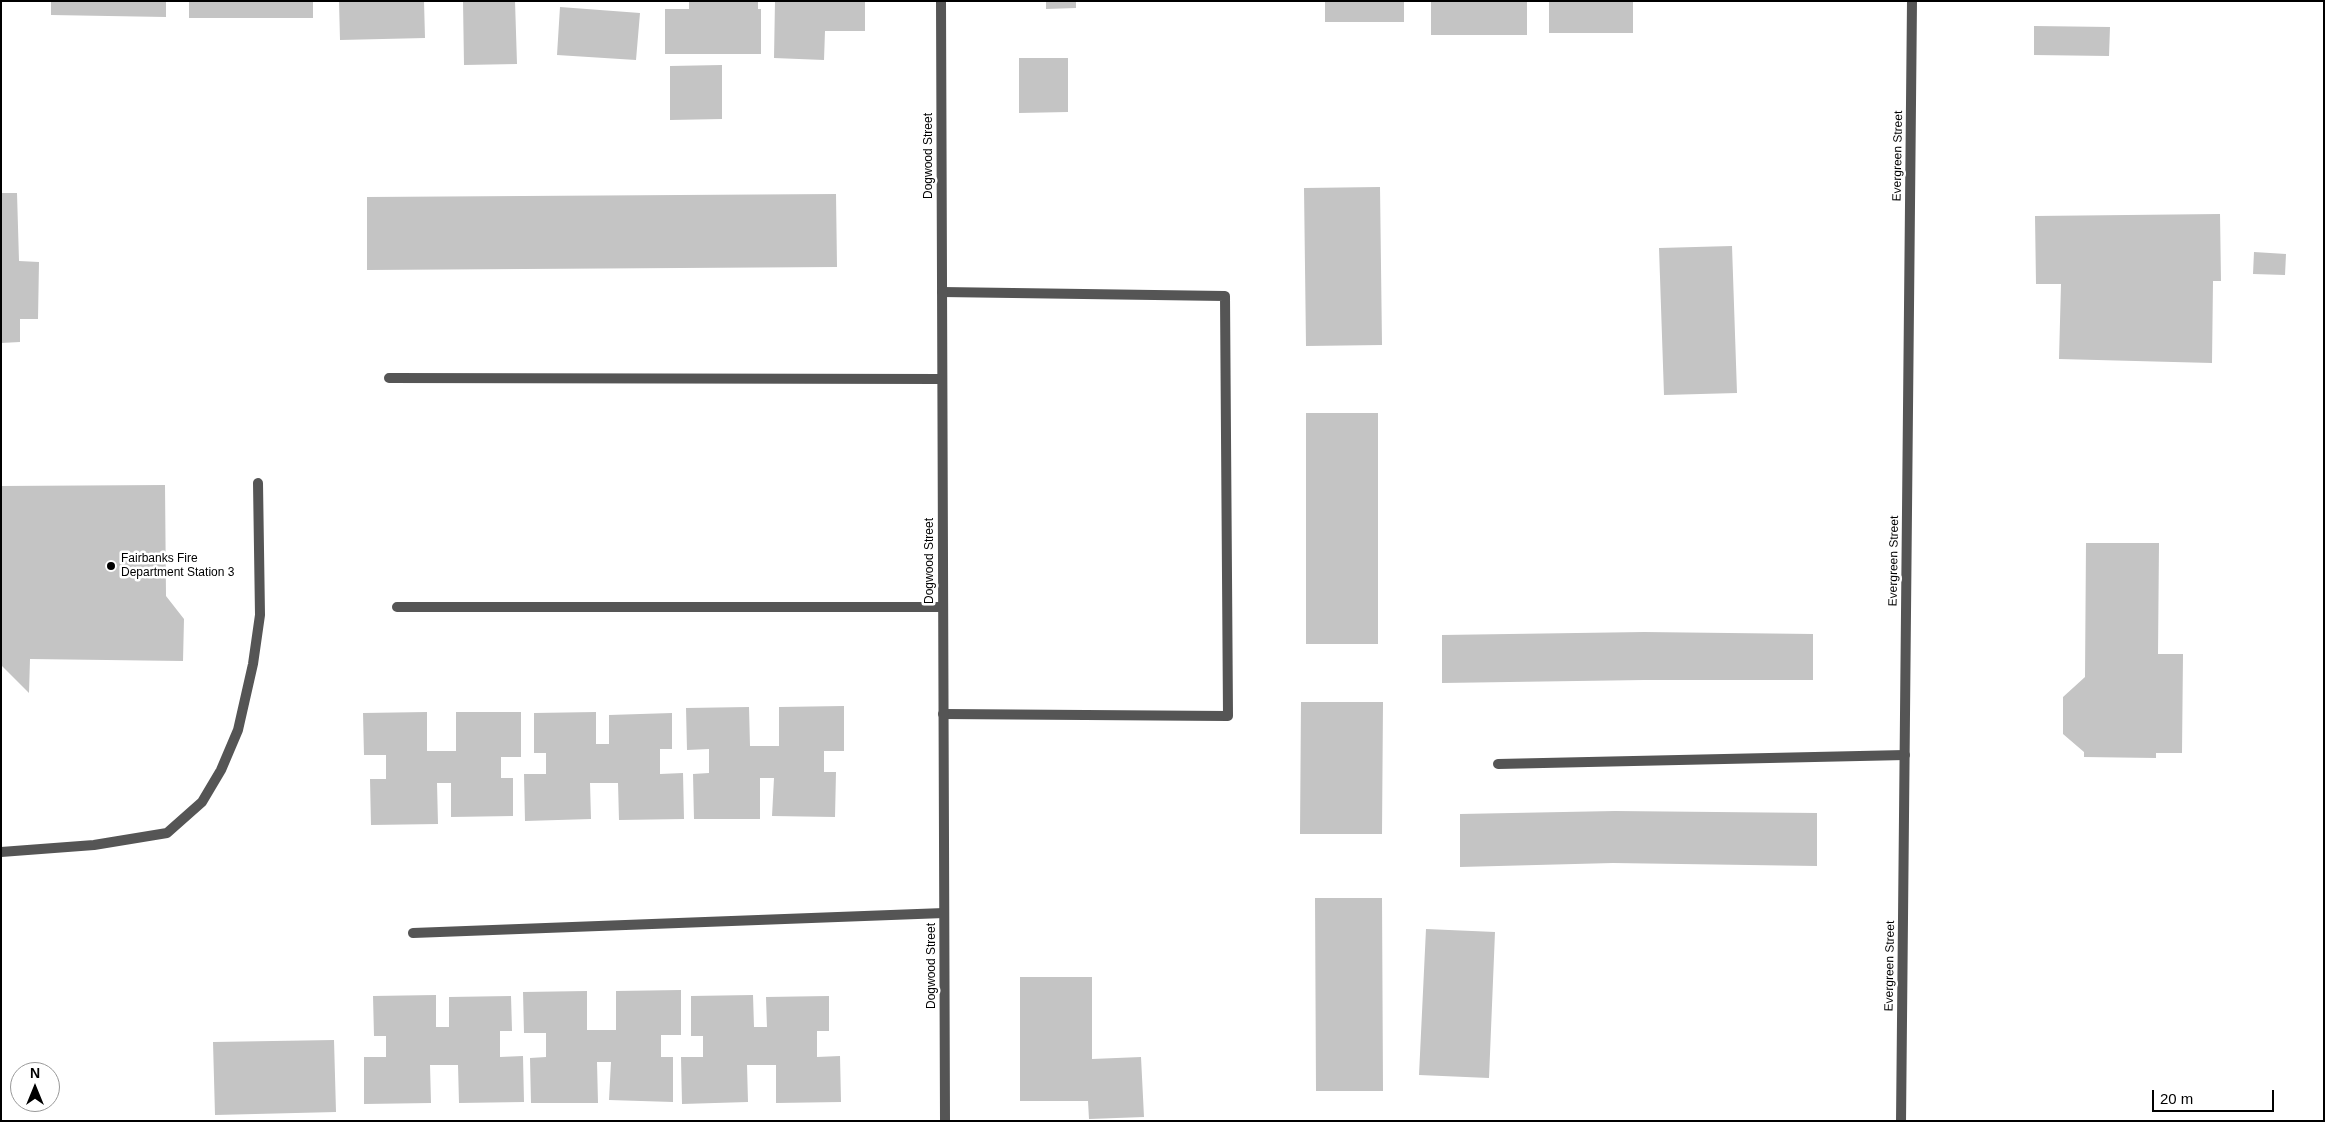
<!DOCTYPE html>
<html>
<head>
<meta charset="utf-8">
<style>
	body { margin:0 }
	#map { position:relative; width:2325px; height:1122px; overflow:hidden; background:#fff; font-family:Arial,sans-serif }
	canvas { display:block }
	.frame { position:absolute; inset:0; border:2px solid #000; pointer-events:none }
	.north { position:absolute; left:10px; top:1062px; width:50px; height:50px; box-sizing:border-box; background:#fff; border:1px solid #999; border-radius:50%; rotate:0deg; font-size:14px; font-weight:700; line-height:20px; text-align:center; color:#000 }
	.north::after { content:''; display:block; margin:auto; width:18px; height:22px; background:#000; clip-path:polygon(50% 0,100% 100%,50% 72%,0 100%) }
	.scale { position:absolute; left:2152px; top:1090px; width:122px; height:22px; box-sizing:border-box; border:2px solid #000; border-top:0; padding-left:6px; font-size:15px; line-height:18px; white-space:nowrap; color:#000; -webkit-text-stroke:4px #fff; paint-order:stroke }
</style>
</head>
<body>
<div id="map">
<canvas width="2325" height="1122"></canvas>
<div class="frame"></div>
<div class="north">N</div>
<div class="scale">20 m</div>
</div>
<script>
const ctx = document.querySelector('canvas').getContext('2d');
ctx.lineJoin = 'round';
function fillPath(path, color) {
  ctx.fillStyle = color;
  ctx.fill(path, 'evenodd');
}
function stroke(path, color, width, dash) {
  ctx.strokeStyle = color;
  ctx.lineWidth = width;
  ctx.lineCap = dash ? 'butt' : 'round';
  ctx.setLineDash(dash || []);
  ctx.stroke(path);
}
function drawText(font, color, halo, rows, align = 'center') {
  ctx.font = font + ' Arial,sans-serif';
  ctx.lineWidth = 5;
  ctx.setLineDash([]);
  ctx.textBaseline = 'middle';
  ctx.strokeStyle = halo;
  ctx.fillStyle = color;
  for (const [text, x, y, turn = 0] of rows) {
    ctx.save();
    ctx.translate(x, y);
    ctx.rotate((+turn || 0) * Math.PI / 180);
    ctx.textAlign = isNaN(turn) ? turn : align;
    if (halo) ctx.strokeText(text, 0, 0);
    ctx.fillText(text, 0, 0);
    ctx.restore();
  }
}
fillPath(new Path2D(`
	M51,1H166V17L51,15Z
	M189,1H313V18H189Z
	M339,1H424L425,38L340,40Z
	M463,1H515L517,64L464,65Z
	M689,1H758V9H761V54H665V9H689Z
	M775,1H865V31H825L824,60L774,58Z
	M1046,1H1076V8L1046,9Z
	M1325,1H1404V22H1325Z
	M1431,1H1527V35H1431Z
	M1549,1H1633V33H1549Z
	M560,7L640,13L636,60L557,55Z
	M2034,26L2110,27L2109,56L2034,55Z
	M1019,58H1068V112L1019,113Z
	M722,65V119L670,120V66Z
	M1380,187L1382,345L1306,346L1304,188Z
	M1,193H17L19,261L39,262L38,319H20V342L1,343Z
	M836,194L837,267L367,270V197Z
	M2220,214L2221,281H2213L2212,363L2059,359L2061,284H2036L2035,216Z
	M1732,246L1737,393L1664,395L1659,248Z
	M2254,252L2286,254L2285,275L2253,274Z
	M1306,413H1378V644H1306Z
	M165,485L166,596L184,619L183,661L30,659L29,693L1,665V486Z
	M2086,543H2159L2158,654H2183L2182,753H2156V758L2084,757V752L2063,734V697L2085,677Z
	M1644,632L1813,634V680H1644L1442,683V635Z
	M1301,702H1383L1382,834H1300Z
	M844,706V751H824V772H836L835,817L772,816L774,778H760V819H694L693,774L709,773V749L687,750L686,708L749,707L750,746H779V707Z
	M427,712V751H456V712H521V757H501V778H513V816L451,817V783H437L438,824L371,825L370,779H386V755H364L363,713Z
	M596,712V744H609V715L672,713V749H660V774L683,773L684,819L619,820L618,783H590L591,819L525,821L524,774H546V753H534V713Z
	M1615,811L1817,813V866L1613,863L1460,867V814Z
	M1315,898H1382L1383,1091H1316Z
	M1426,929L1495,932L1489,1078L1419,1075Z
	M1020,977H1092V1059L1141,1057L1144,1117L1089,1119L1088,1101H1020Z
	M681,990V1035H661V1057H673V1102L609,1100L611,1062H597L598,1103H531L530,1058L546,1057V1033H524L523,992L587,991V1030H616V991Z
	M436,995V1027H449V997L511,996L512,1031H500V1057L523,1056L524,1102L459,1103L458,1065H430L431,1103L364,1104V1057H386V1036H374L373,996Z
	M753,995L754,1027H767L766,997L829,996V1031H817V1057L840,1056L841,1102L776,1103V1065H747L748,1102L682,1104L681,1057H703V1036H691V996Z
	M334,1040L336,1112L215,1115L213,1042Z`), '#c4c4c4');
stroke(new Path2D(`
	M942,292L1225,296L1228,716L943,714
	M389,378L942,379
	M397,607H943
	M1498,764L1905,755
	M1,852L94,845L167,833L202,802L221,770L238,730L253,664L260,615L258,483
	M413,933L944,913`), '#555', 10);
stroke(new Path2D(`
	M941,1L945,1121
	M1901,1121L1912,1`), '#555', 10);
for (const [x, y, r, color] of [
	[111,566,5,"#000"]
]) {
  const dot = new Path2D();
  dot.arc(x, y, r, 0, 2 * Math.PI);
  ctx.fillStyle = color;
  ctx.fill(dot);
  stroke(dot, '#fff', 2);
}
drawText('12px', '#000', '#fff', [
	["Dogwood Street",929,156,-90],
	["Evergreen Street",1898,156,-89],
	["Dogwood Street",930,561,-90],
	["Evergreen Street",1894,561,-89],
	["Dogwood Street",932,966,-90],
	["Evergreen Street",1890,966,-89]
]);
drawText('12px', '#000', '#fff', [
	["Fairbanks Fire",121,559],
	["Department Station 3",121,573]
], 'left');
</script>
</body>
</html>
